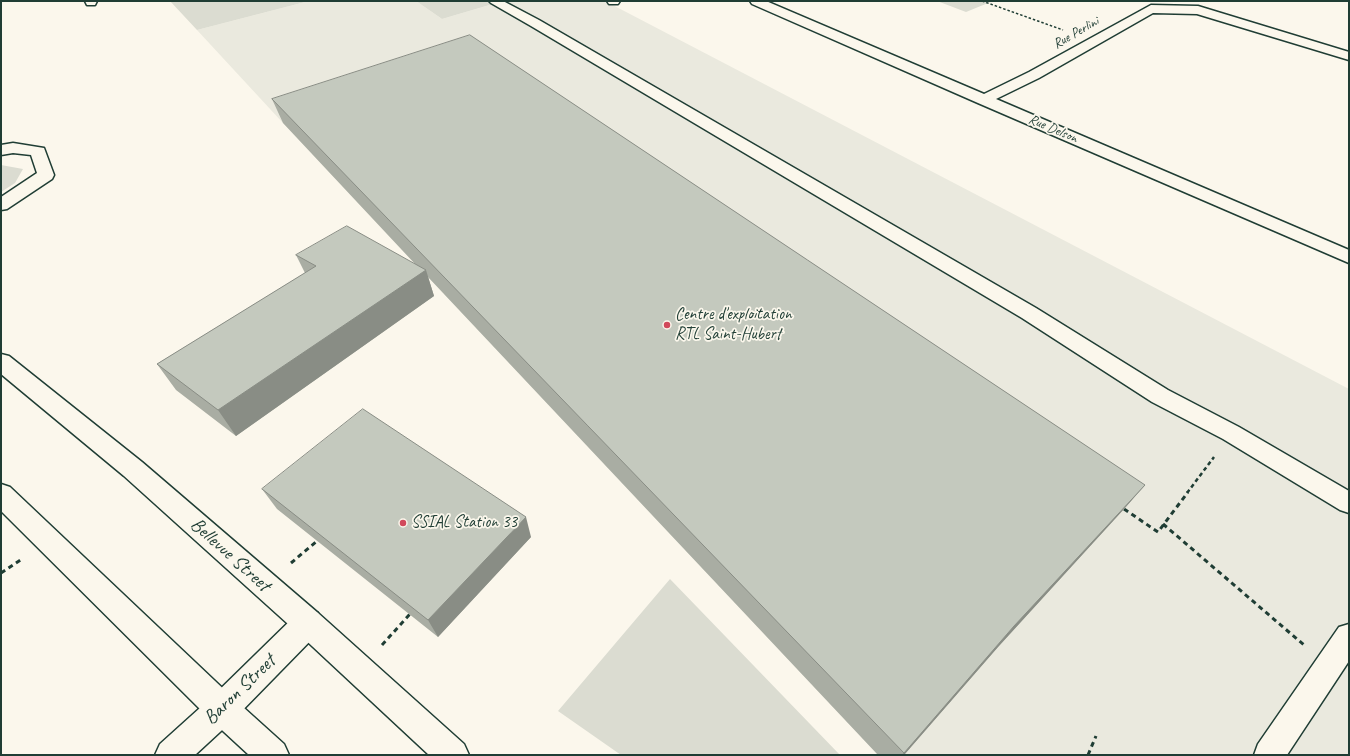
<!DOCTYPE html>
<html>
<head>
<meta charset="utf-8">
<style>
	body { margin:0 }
	#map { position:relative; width:1350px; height:756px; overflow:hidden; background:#fbf7ec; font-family:Caveat,sans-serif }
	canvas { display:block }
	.frame { position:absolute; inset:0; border:2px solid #1f3d34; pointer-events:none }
</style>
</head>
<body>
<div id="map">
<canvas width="1350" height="756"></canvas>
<div class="frame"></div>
</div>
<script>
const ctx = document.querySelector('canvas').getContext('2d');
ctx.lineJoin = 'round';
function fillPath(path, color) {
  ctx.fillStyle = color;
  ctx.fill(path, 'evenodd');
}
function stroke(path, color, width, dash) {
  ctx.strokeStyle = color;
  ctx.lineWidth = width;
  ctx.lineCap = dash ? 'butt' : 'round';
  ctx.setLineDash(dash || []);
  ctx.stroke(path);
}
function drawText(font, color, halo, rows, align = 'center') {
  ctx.font = font + ' Caveat,sans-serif';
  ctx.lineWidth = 3.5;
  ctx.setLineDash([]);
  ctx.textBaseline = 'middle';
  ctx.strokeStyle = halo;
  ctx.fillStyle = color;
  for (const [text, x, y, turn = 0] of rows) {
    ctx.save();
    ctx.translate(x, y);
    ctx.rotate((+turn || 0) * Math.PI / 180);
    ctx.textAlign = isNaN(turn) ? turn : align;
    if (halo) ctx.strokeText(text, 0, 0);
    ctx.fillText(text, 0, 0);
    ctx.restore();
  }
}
fillPath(new Path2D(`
	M309,1H416L442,19L503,1H605L1349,389V755H878L283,123L197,30Z`), '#eae9de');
fillPath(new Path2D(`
	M170,1H309L197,30Z
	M416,1H503L442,19Z
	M937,1H993L966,12Z
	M1,165L23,169L15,183L1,192Z
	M670,579L840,755H621L558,711Z`), '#dbdcd1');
const service = new Path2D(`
	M489,1H503L539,20L1036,308L1168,390L1239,427L1349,491V513L1340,510L1223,439L1152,402L1022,318L531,26L491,3Z
	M1349,624V661L1287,755H1254L1258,744L1339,627Z`);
const minor = new Path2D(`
	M85,1H97L95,5H87Z
	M607,1H620L618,4H609Z
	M750,1H766L984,94L1029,72L1151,5L1198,6L1349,52V60L1197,14L1153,13L1039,78L996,99L1349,250V263L978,103L752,4Z
	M13,143L44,148L54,175L52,179L7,209L1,210V197L37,173L31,155L13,153L1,155V145Z
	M308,609L318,613L322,623L318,633L233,720L195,755H155L160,744L211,698L298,613Z`);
const tertiary = new Path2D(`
	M1,354L9,356L142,462L318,613L464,744L469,755H429L298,633L124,476L1,374Z
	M1,484L10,487L233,698L284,744L289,755H249L211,720L1,511Z`);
stroke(service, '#1f3d34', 3);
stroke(minor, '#1f3d34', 3);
stroke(tertiary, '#1f3d34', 3);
stroke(new Path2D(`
	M982,1L1063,30`), '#1f3d34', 1.5, [2.5, 2]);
stroke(new Path2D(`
	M1187,493L1214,457`), '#1f3d34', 2.5, [4, 3]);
stroke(new Path2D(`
	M1124,509L1158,532L1188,492
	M1163,524L1304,645
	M291,563L317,541
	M1,573L22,559
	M382,645L410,614
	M1088,755L1096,736`), '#1f3d34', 3, [5, 4]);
fillPath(service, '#fbf7ec');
fillPath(minor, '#fbf7ec');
fillPath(tertiary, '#fbf7ec');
fillPath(new Path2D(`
	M272,99L1145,485L1124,509L998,647L904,755H878L428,277L434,296L236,436L176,390L157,364L305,273L296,255L416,265L283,123Z
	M262,489L531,537L438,637L277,509Z`), '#a9ada3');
fillPath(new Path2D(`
	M426,270L434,296L236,436L218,410Z
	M1145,485L1124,509L998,647L904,755H902L1014,626Z
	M526,517L531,537L438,637L428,620Z`), '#898d85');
const building = new Path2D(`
	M470,35L1145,485L1014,626L904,753L272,99Z
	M347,226L426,270L218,410L157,364L316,266L296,255Z
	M363,409L526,517L428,620L262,489Z`);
fillPath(building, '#c4c9be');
stroke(building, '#898d85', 1);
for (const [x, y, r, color] of [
	[667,325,4,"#d1495b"],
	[403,523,4,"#d1495b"]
]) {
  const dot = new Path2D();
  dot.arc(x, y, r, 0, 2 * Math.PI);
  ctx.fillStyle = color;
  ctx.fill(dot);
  stroke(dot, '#fbf7ec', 1.5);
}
drawText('14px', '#1f3d34', '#fbf7ec', [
	["Rue Perlini",1076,33,-30],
	["Rue Delson",1053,129,23]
]);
drawText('17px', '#1f3d34', '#fbf7ec', [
	["Centre d'exploitation",675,315],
	["RTL Saint-Hubert",675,335],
	["SSIAL Station 33",411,523]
], 'left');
drawText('20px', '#1f3d34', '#fbf7ec', [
	["Bellevue Street",230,555,42],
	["Baron Street",240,690,-44]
]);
</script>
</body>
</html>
